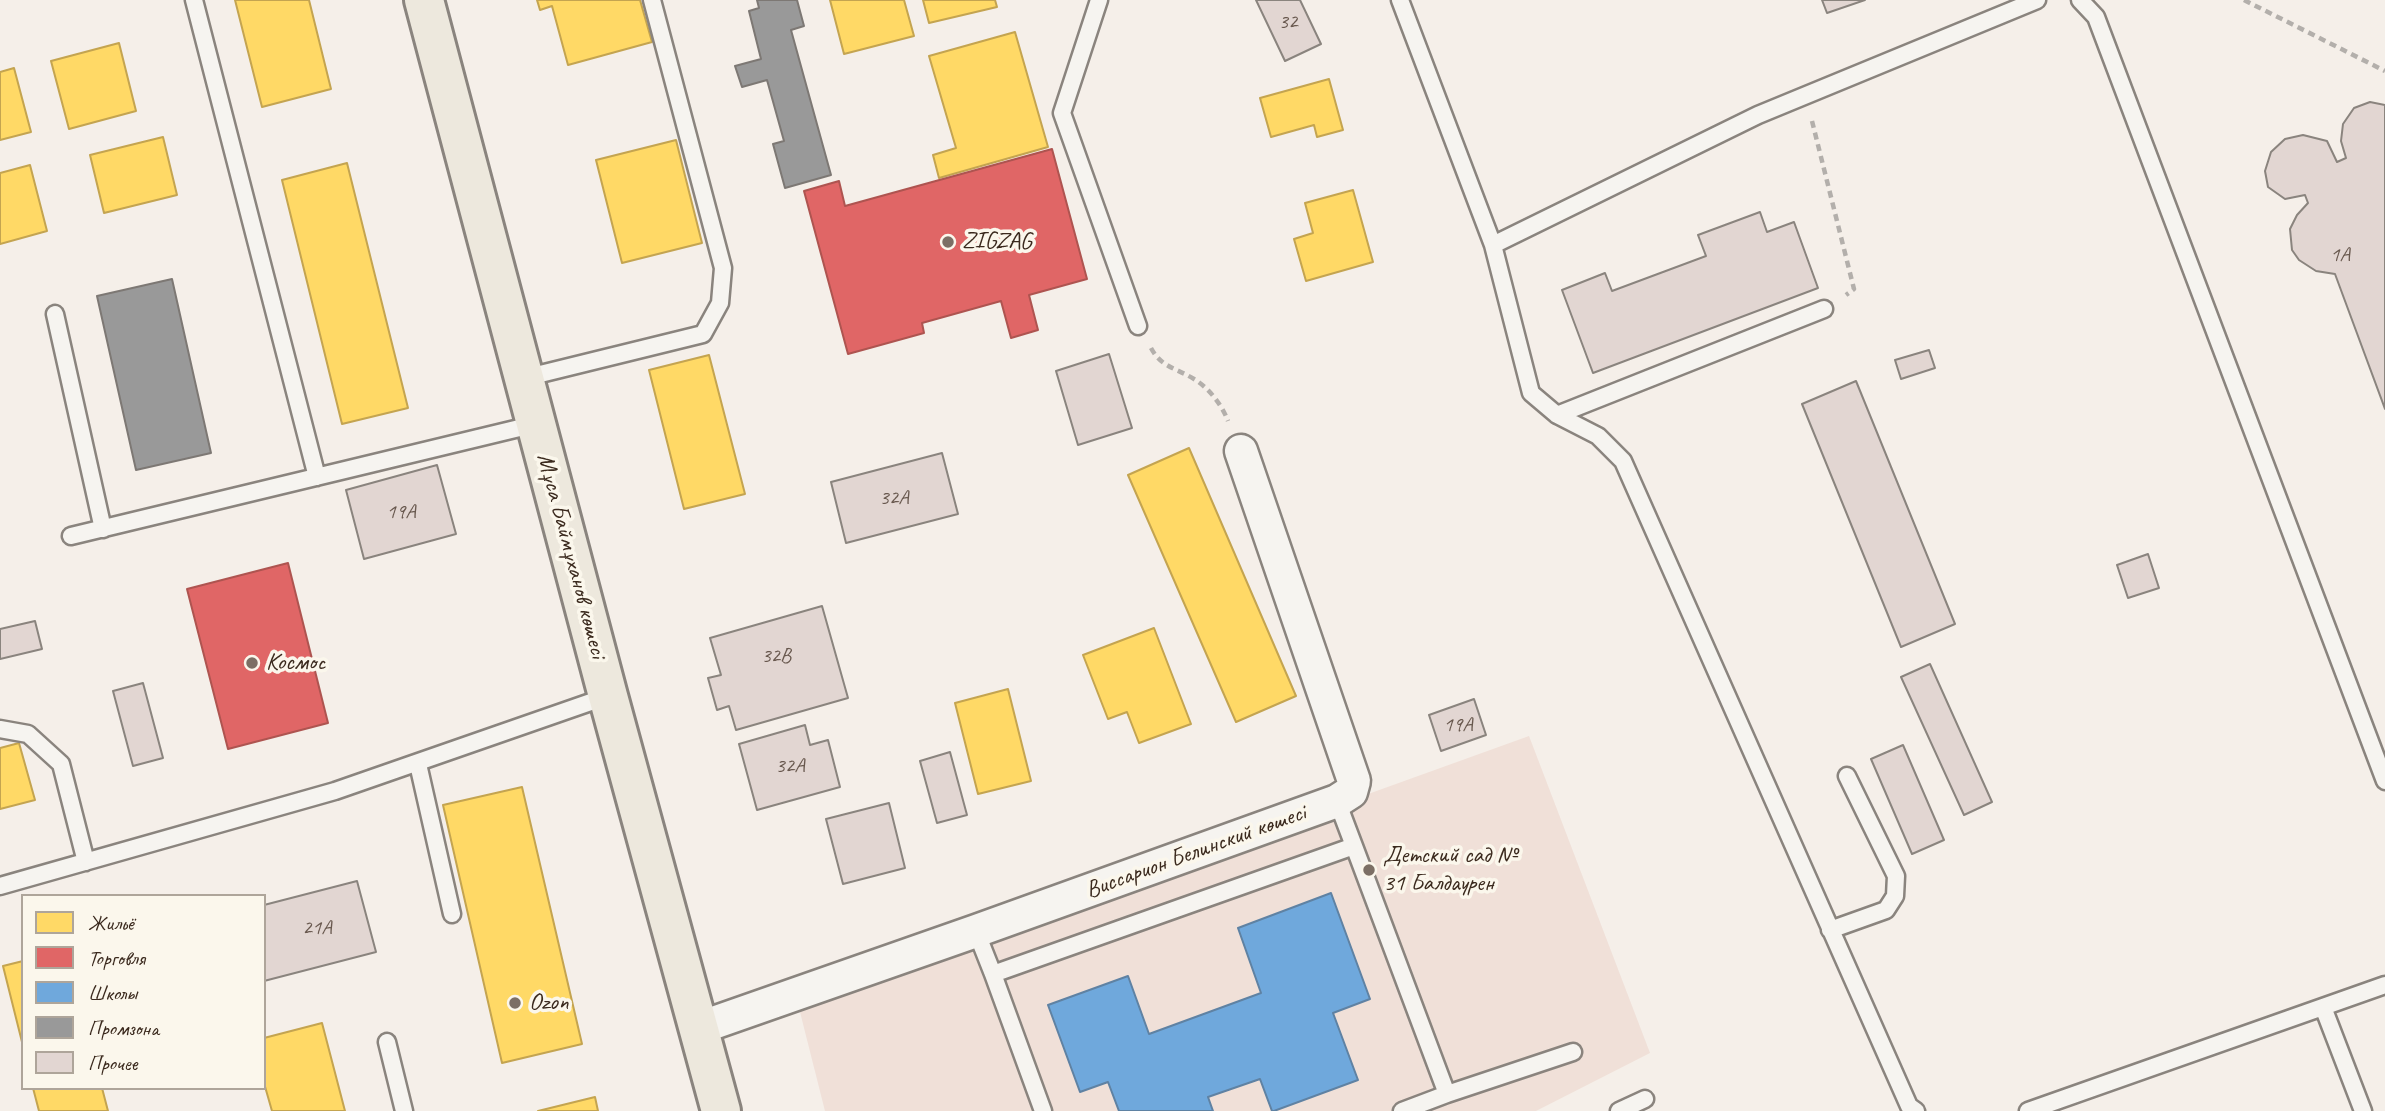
<!DOCTYPE html>
<html>
<head>
<meta charset="utf-8">
<style>
	body { margin:0 }
	#map { position:relative; width:2385px; height:1111px; overflow:hidden; background:#f5efe9; font-family:Caveat,sans-serif }
	canvas { display:block }
	.legend { position:absolute; left:21px; top:894px; width:245px; height:196px; box-sizing:border-box; background:#fbf7ec; border:2px solid #aea59a; margin:0; padding:9px 12px; list-style:none; font-size:21px; color:#3b2a1e }
	.legend li { display:flex; align-items:center; gap:14px; height:35px }
	.legend b { width:35px; border:2px solid #aea59a }
</style>
</head>
<body>
<div id="map">
<canvas width="2385" height="1111"></canvas>
<ul class="legend">
<li><b style="height:19px;background:#ffd966"></b>Жильё</li>
<li><b style="height:19px;background:#e06666"></b>Торговля</li>
<li><b style="height:19px;background:#6fa8dc"></b>Школы</li>
<li><b style="height:19px;background:#999"></b>Промзона</li>
<li><b style="height:19px;background:#e2d6d2"></b>Прочее</li>
</ul>
</div>
<script>
const ctx = document.querySelector('canvas').getContext('2d');
ctx.lineJoin = 'round';
function fillPath(path, color) {
  ctx.fillStyle = color;
  ctx.fill(path, 'evenodd');
}
function stroke(path, color, width, dash) {
  ctx.strokeStyle = color;
  ctx.lineWidth = width;
  ctx.lineCap = dash ? 'butt' : 'round';
  ctx.setLineDash(dash || []);
  ctx.stroke(path);
}
function drawText(font, color, halo, rows, align = 'center') {
  ctx.font = font + ' Caveat,sans-serif';
  ctx.lineWidth = 7;
  ctx.setLineDash([]);
  ctx.textBaseline = 'middle';
  ctx.strokeStyle = halo;
  ctx.fillStyle = color;
  for (const [text, x, y, turn = 0] of rows) {
    ctx.save();
    ctx.translate(x, y);
    ctx.rotate((+turn || 0) * Math.PI / 180);
    ctx.textAlign = isNaN(turn) ? turn : align;
    if (halo) ctx.strokeText(text, 0, 0);
    ctx.fillText(text, 0, 0);
    ctx.restore();
  }
}
fillPath(new Path2D(`
	M1529,736L1650,1053L1536,1111H825L797,1000Z`), '#f0e0d8');
const homes = new Path2D(`
	M235,0H309L331,89L262,107Z
	M537,0H640L652,42L568,65L552,6L540,10Z
	M830,0H904L914,36L844,54Z
	M923,0H995L997,7L929,23Z
	M1015,32L1048,147L939,178L933,155L956,148L929,56Z
	M119,43L136,111L69,129L51,61Z
	M14,68L31,132L0,140V72Z
	M1329,79L1343,130L1317,137L1314,125L1271,137L1260,98Z
	M163,137L177,195L104,213L90,155Z
	M676,140L702,243L622,263L596,160Z
	M347,163L408,408L342,424L282,180Z
	M30,165L47,231L0,244V173Z
	M1353,190L1373,262L1306,281L1294,239L1313,233L1305,203Z
	M709,355L745,494L684,509L649,370Z
	M1189,448L1296,696L1236,722L1128,475Z
	M1154,628L1191,724L1139,743L1127,712L1108,719L1083,655Z
	M1008,689L1031,781L978,794L955,703Z
	M19,743L35,800L0,809V748Z
	M522,787L582,1044L502,1063L443,805Z
	M23,961V1046L3,966Z
	M322,1023L345,1111H272L264,1083V1038Z
	M33,1088H102L108,1111H39Z
	M595,1097L598,1111H538Z`);
fillPath(homes, '#ffd966');
stroke(homes, '#c4a450', 2);
const shops = new Path2D(`
	M1052,149L1087,279L1029,295L1038,330L1011,338L1001,301L922,323L924,333L848,354L804,191L839,181L845,206Z
	M288,563L328,723L228,749L187,589Z`);
fillPath(shops, '#e06666');
stroke(shops, '#ae5450', 2);
const schools = new Path2D(`
	M1331,893L1370,999L1333,1013L1358,1080L1274,1111H1272L1260,1079L1208,1097L1213,1111H1119L1108,1082L1080,1092L1048,1005L1128,976L1149,1034L1261,993L1238,928Z`);
fillPath(schools, '#6fa8dc');
stroke(schools, '#5f82a3', 2);
const industry = new Path2D(`
	M757,0H797L804,26L791,30L831,175L785,188L773,144L784,141L767,80L742,87L735,66L761,59L749,11L759,8Z
	M172,279L211,453L136,470L97,296Z`);
fillPath(industry, '#999');
stroke(industry, '#7d7874', 2);
const building = new Path2D(`
	M1256,0H1300L1321,44L1285,61Z
	M1822,0H1865L1827,13Z
	M2370,102L2385,105V409L2335,274L2316,271L2299,260L2292,250L2290,229L2297,215L2308,203L2305,195L2285,199L2268,187L2265,171L2271,152L2285,139L2303,135L2327,141L2337,162L2346,158L2341,141L2343,124L2354,108Z
	M1760,212L1767,232L1794,222L1818,288L1593,373L1562,290L1605,273L1612,291L1706,256L1698,235Z
	M1929,350L1935,368L1901,379L1895,360Z
	M1109,354L1132,428L1078,445L1056,371Z
	M1856,381L1955,624L1901,647L1802,404Z
	M942,453L958,514L846,543L831,482Z
	M437,465L456,534L364,559L346,490Z
	M2148,554L2159,588L2128,598L2117,565Z
	M822,606L848,698L736,730L729,706L717,710L708,678L721,675L710,638Z
	M35,621L42,649L0,659V629Z
	M1930,664L1992,802L1964,815L1901,677Z
	M143,683L163,758L133,766L113,691Z
	M1474,699L1486,735L1441,751L1429,715Z
	M805,725L810,745L828,740L840,787L757,810L739,744Z
	M1903,745L1944,840L1912,854L1871,759Z
	M950,752L967,815L937,823L920,761Z
	M889,803L905,868L843,884L826,819Z
	M357,881L376,952L264,981V905Z`);
fillPath(building, '#e2d6d2');
stroke(building, '#8a847e', 2);
const service = new Path2D(`
	M194,0L317,477
	M1099,0L1062,113L1138,326
	M1400,0L1493,245L1531,393L1557,415L1598,436L1623,461L1909,1106L1916,1111
	M2080,0L2096,17L2385,781
	M1493,245L1758,115L2037,0
	M55,314L103,529
	M524,378L703,334L720,303L723,268L652,0
	M1557,415L1824,309
	M71,536L536,424
	M0,729L28,734L61,764L86,862
	M418,764L452,914
	M1337,801L1354,846
	M0,886L335,791L608,696
	M1830,930L1886,910L1895,896L1896,876L1847,776
	M976,931L993,974
	M2323,1007L2363,1111
	M387,1042L404,1111
	M1447,1094L1573,1052
	M1043,1111L993,974L1354,846L1447,1094L1402,1111
	M1619,1111L1645,1099
	M2028,1111L2385,985`);
const minor = new Path2D(`
	M699,1028L976,931L1337,801L1351,792L1354,781L1241,451`);
const primary = new Path2D(`
	M424,0L608,696L721,1111`);
stroke(service, '#8a847e', 21);
stroke(minor, '#8a847e', 37);
stroke(primary, '#8a847e', 44);
stroke(new Path2D(`
	M2244,0L2385,71
	M1812,121L1854,289L1846,295
	M1151,348C1161,367 1176,368 1194,379C1209,388 1222,405 1228,421`), '#b3afab', 4.5, [7, 5]);
stroke(service, '#f6f4f0', 16);
stroke(minor, '#f6f4f0', 32);
stroke(primary, '#ede8dd', 38);
for (const [x, y, r, color] of [
	[948,242,7,"#7c6f65"],
	[252,663,7,"#7c6f65"],
	[1369,870,7,"#7c6f65"],
	[515,1003,7,"#7c6f65"]
]) {
  const dot = new Path2D();
  dot.arc(x, y, r, 0, 2 * Math.PI);
  ctx.fillStyle = color;
  ctx.fill(dot);
  stroke(dot, '#fbf7ec', 2.5);
}
drawText('21px', '#68584e', null, [
	["32",1288,22],
	["1А",2340,255],
	["32А",894,498],
	["19А",401,512],
	["32В",776,656],
	["19А",1458,725],
	["32А",790,766],
	["21А",317,928]
]);
drawText('24px', '#3b2a1e', '#fbf7ec', [
	["ZIGZAG",962,242],
	["Космос",266,663],
	["Детский сад №",1383,856],
	["31 Балдаурен",1383,884],
	["Ozon",529,1003]
], 'left');
drawText('24px', '#3b2a1e', '#fbf7ec', [
	["Мұса Баймұханов көшесі",571,556,75],
	["Виссарион Белинский көшесі",1196,852,-20]
]);
</script>
</body>
</html>
